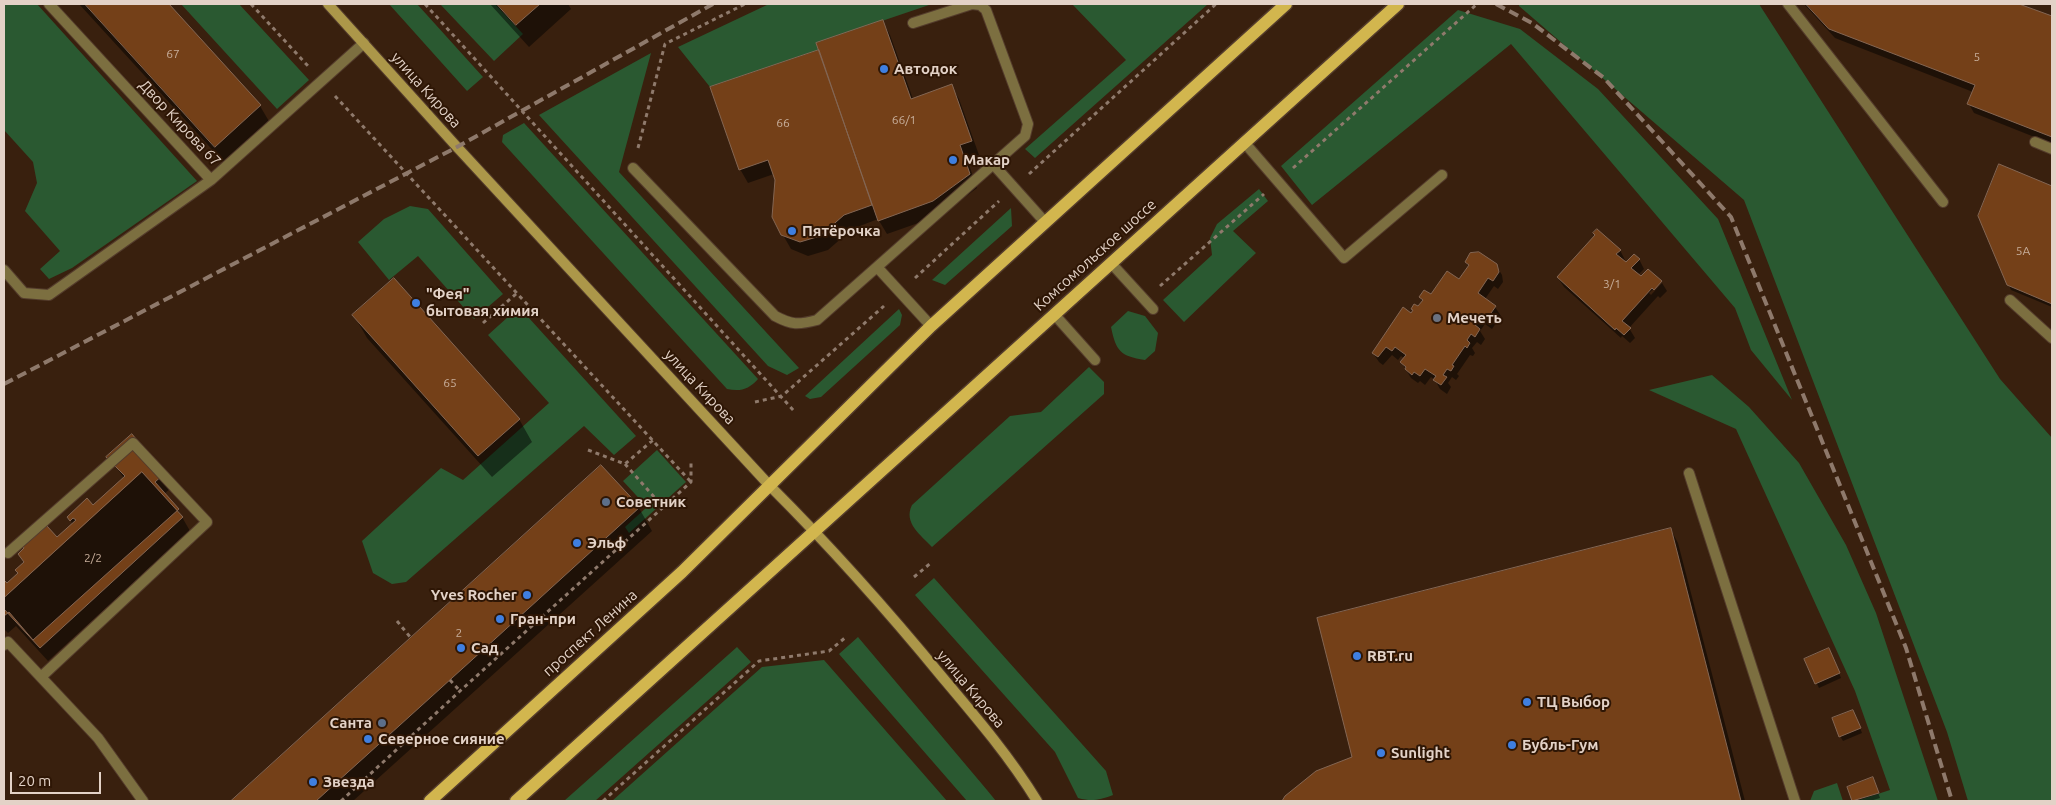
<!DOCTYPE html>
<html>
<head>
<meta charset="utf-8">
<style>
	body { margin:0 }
	#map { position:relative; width:2056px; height:805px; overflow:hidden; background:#39200e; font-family:Ubuntu,sans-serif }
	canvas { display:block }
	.frame { position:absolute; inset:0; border:5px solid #e3d2c7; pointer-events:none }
	.scale { position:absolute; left:10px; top:772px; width:91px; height:22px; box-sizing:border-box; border:2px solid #e3d2c7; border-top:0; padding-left:6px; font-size:15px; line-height:18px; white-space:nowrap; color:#e3d2c7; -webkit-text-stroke:4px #2e1605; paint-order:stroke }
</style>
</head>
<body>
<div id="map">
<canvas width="2056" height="805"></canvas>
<div class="frame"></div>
<div class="scale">20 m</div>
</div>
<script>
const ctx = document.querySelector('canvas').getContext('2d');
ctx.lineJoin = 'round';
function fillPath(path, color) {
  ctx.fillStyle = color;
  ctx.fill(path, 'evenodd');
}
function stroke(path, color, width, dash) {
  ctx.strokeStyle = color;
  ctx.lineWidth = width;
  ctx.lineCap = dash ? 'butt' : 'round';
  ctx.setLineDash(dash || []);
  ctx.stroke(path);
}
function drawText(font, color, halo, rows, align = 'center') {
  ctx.font = font + ' Ubuntu,sans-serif';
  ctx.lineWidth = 4;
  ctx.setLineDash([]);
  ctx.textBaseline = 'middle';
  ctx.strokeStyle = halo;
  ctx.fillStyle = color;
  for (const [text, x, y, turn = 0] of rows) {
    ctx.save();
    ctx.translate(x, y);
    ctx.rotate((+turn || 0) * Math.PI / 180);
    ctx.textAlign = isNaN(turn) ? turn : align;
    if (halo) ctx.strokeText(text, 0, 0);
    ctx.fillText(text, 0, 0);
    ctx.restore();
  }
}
fillPath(new Path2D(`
	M4,4H37L197,181L72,268L49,279L40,269L60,251L25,211L37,183L33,162L4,130Z
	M181,4H239L309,80L277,109Z
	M389,4H417L483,77L467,91Z
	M440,4H495L523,34L494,61Z
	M769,4H932L817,43L819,50L710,87L678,47Z
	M1072,4H1208L1035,158L1025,149L1126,60Z
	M1519,4H1759L2000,379L2052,438V801H1968L1947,732L1744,200L1519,6Z
	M1458,10L1520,29L1598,89L1718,219L1792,400L1751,350L1735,308L1511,44L1312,205L1281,166Z
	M651,53L619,172L799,368L787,375L768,366L539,115Z
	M524,123L758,379C749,389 741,392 727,389L502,142L503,135Z
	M1259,189L1268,201L1233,231L1256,253L1184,322L1163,300L1212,255L1210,238L1217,224Z
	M410,206L428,209L503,294L474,319L418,256L389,280L358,242L384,219Z
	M1011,208L1012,226L945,285L932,280Z
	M519,307L636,436L614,455L584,426L406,582L392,584L373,573L362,541L441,468L463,480L549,403L488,335Z
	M899,309L902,315L900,325L821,397L810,399L805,396Z
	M1128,311L1145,316L1158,333L1155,351L1145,360C1120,356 1116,351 1111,327Z
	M1089,367L1104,382V394L932,547C921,535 903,523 912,505L1010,416L1041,412Z
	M1712,375L1749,407L1799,463L1846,545L1876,613L1938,801H1856L1890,790L1855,691L1736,429L1649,390Z
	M657,450L686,482L629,533L625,527L647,507L623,481Z
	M934,578L1106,771L1113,795C1099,800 1092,802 1078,798L1055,752L915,595Z
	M858,637L987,790L996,801H967L839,654Z
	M737,647L751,662L595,801H564Z
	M824,660L947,801H612L762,667Z
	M1837,783L1843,801H1810L1814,791Z`), '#2a5931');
fillPath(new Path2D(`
	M79,4H167L260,106L273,128L229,168Z
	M490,4H568L571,9L529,47Z
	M1804,4H2015L2052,18V144L1974,113L1969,104L1973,92L1835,38Z
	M883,22L890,35L913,99L951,86L959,99L979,155L967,159L977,188L941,215L887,234L878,219L852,229L828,250L808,256L791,249L783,235L774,174L748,183L740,169L821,51Z
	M2000,166L2052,187V307L2011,290L2009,285Z
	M1620,250L1625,260L1623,262L1626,264L1639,259L1644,269L1638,275L1661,282L1649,293L1651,295L1662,283L1667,291L1660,298L1658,296L1629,328L1635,338L1630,343L1622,336L1621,338L1564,287L1558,278Z
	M1466,262L1496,265L1502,275L1503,282L1498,289L1494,286L1485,299L1495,307L1501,316L1492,329L1485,324L1480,331L1485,339L1481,345L1477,342L1472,348L1475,353L1473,356L1470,355L1457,374L1459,376L1456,380L1452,377L1448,383L1451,387L1447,394L1440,389L1435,380L1431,377L1425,385L1420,381L1418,383L1411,378L1402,363L1405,359L1401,356L1398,360L1392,355L1383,365L1379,362L1373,353L1418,308L1423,302L1420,297L1431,296L1459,281L1469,267Z
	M354,315L519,419L532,442L492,477L367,338Z
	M131,437L171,488L164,494L178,510L190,531L48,661L16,626L8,633L4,629V581L7,585L19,573L32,541L57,539L73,525L69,517L93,507L124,478L109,457Z
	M601,467L639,508L652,531L353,801H233Z
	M1671,530L1678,543L1745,801H1283L1286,797L1354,758Z
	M1831,654L1841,678L1819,688L1805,659Z
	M1855,715L1862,733L1843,741L1840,736Z
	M1875,783L1880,798L1870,801H1853L1848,787Z`), '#0007');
const building = new Path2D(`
	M85,4H169L261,105L215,147Z
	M497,4H540L516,25Z
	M1806,4H2019L2052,16V137L1967,104L1975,85L1829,29Z
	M883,20L911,99L952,84L972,141L960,145L970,174L933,201L878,221L816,43Z
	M819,50L872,205L844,215L820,236L800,242L781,235L772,217L775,180L768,160L739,170L710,87Z
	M1999,164L2052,186V304L2007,285L1978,216Z
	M1597,229L1621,250L1616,254L1626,262L1634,254L1640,259L1631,268L1641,276L1648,269L1662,281L1654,290L1652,288L1622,321L1631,328L1624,335L1616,328L1615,330L1557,277L1595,235L1593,233Z
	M1479,252L1497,264L1499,272L1493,281L1488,278L1478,293L1496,306L1486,320L1479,316L1474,324L1480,329L1475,337L1471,334L1467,340L1470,343L1467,348L1465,346L1452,365L1454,366L1451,371L1447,369L1443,375L1447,377L1441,385L1433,380L1436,376L1425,369L1420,376L1414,372L1412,375L1405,369L1406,367L1400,362L1406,355L1395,347L1392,351L1386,347L1378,357L1372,353L1403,307L1411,313L1413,310L1411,309L1414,304L1418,306L1423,300L1419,297L1424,290L1431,294L1447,271L1459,279L1469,265L1465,262L1470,253Z
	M394,278L520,419L478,456L352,315Z
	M132,434L164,474L155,482L179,509L33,640L9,612L4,616V580L7,583L18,573L15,570L24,562L18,554L24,548L22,545L30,537L32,539L47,526L57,537L76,520L73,518L70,521L67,517L87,498L93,505L125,476L106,457Z
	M601,465L640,507L473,659L316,801H231Z
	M142,472L183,517L40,648L4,609V598Z
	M1671,528L1741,801H1282L1285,796L1316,771L1352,757L1317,618Z
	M1829,648L1840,673L1815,684L1804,659Z
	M1853,710L1861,728L1839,737L1832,718Z
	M1873,777L1879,793L1852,801L1847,787Z`);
fillPath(building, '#744018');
stroke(building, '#846653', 1);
const service = new Path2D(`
	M49,4L211,180L364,43
	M1788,4L1943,202
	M1244,142L1344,258L1442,175
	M2035,142L2052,149
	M993,164L1044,221
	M633,168L775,316C792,325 798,325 817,320L1025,136L1028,124L1024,113L986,10L980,5L972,4L913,23
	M1111,263L1153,309
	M877,267L931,326
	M4,270L24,293L49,295L211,180
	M2010,300L2052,338
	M1054,314L1095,360
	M1689,473L1795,801
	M8,553L133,443L207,522L41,677
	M4,645L8,642L98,738L143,801`);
const secondary = new Path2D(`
	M328,4L457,147L770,486C831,547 888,611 943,678C976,717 1010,757 1037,801`);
const primary = new Path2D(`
	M430,801L682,572L931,326L1286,4
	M516,801L1398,4`);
stroke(service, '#543c2c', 12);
stroke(secondary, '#543c2c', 12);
stroke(primary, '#543c2c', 15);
stroke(new Path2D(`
	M251,4L308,66
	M425,4L794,411
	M335,96L691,482
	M638,148L665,44L745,4
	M1293,168L1477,4
	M1029,174L1216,4
	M915,278L999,201
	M1160,286L1264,194
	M483,323L517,293
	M755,402L782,396L884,306
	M588,450L625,464L653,440
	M625,464L663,507
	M914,577L932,562
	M397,621L411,638
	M450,680L460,691
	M341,801L460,691L691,482V463
	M603,801L759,661L829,651L846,637`), '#8f7a6c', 3, [4, 4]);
stroke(service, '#7c6f40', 10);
stroke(secondary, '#ac9749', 10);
stroke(primary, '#d2b64e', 12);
stroke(new Path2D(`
	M1496,4L1532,23L1604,78L1731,217L1906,648L1952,801
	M4,384L457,147L713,4`), '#8e796b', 4, [10, 5]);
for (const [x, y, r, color] of [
	[884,69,5,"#3f7fe0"],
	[953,160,5,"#3f7fe0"],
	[792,231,5,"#3f7fe0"],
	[416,303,5,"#3f7fe0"],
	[1437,318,5,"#6b7280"],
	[606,502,5,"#5c6f8a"],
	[577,543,5,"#3f7fe0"],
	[527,595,5,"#3f7fe0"],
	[500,619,5,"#3f7fe0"],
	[461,648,5,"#3f7fe0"],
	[1357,656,5,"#3f7fe0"],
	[1527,702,5,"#3f7fe0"],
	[382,723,5,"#5c6f8a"],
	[368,739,5,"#3f7fe0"],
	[1512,745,5,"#3f7fe0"],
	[1381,753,5,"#3f7fe0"],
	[313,782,5,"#3f7fe0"]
]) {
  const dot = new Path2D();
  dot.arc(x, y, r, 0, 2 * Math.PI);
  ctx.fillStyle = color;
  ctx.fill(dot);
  stroke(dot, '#2e1605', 2);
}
drawText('12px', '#c7ae9b', null, [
	["67",173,54],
	["5",1977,57],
	["66/1",904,120],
	["66",783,123],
	["5А",2023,251],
	["3/1",1612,284],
	["65",450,383],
	["2/2",93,558],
	["2",459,633]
]);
drawText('bold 15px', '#e3d2c7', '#2e1605', [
	["Автодок",894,69],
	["Макар",963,160],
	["Пятёрочка",802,231],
	["\"Фея\"",426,294],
	["бытовая химия",426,311],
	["Мечеть",1447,318],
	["Советник",616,502],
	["Эльф",587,543],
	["Yves Rocher",517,595,"right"],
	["Гран-при",510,619],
	["Сад",471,648],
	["RBT.ru",1367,656],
	["ТЦ Выбор",1537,702],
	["Санта",372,723,"right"],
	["Северное сияние",378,739],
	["Бубль-Гум",1522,745],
	["Sunlight",1391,753],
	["Звезда",323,782]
], 'left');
drawText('15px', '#e3d2c7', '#2e1605', [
	["улица Кирова",426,90,48],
	["Двор Кирова 67",180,123,47],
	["Комсомольское шоссе",1095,255,-42],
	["улица Кирова",700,387,47],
	["проспект Ленина",590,633,-42],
	["улица Кирова",971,689,50]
]);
</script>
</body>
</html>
